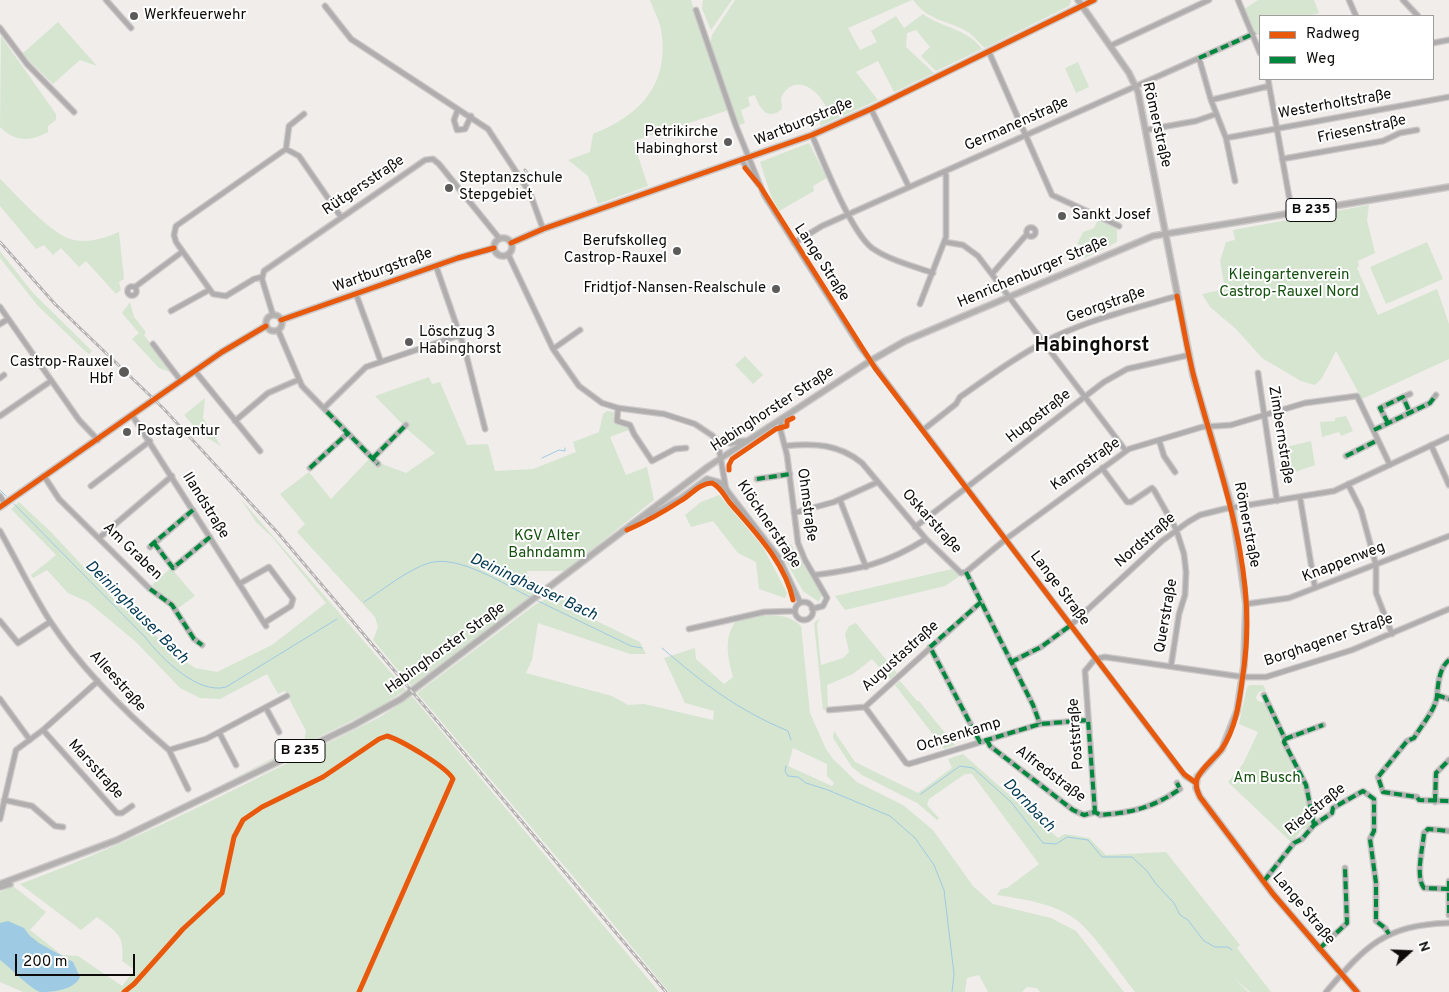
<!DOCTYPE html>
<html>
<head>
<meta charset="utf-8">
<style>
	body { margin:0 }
	#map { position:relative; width:1449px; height:992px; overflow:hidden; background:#f1edeb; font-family:Overpass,sans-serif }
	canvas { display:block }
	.legend { position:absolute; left:1259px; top:15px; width:175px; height:65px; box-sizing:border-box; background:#fff; border:1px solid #9f9e9d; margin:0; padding:6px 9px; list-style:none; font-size:15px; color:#0e0c0a }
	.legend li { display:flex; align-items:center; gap:10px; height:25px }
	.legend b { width:25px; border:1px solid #9f9e9d }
	.north { position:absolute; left:1384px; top:927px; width:50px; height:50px; -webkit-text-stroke:4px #fff; paint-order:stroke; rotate:70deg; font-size:14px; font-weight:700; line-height:20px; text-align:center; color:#0e0c0a }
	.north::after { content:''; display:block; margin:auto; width:18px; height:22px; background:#0e0c0a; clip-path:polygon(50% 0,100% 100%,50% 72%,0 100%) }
	.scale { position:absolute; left:15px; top:954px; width:120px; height:22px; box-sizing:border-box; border:2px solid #0e0c0a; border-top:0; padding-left:6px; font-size:15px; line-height:18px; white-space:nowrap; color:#0e0c0a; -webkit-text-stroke:4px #fff; paint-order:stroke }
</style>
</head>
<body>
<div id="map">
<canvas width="1449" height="992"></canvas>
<ul class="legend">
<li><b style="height:6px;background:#e8590c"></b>Radweg</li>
<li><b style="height:6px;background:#00873e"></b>Weg</li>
</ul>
<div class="north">N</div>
<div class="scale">200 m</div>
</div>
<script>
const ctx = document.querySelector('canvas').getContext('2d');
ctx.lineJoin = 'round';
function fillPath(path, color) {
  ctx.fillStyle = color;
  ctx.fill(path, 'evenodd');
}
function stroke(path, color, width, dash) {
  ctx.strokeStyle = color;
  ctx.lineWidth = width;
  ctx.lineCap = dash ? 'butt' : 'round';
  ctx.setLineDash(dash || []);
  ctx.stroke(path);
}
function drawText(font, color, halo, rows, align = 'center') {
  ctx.font = font + ' Overpass,sans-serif';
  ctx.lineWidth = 4;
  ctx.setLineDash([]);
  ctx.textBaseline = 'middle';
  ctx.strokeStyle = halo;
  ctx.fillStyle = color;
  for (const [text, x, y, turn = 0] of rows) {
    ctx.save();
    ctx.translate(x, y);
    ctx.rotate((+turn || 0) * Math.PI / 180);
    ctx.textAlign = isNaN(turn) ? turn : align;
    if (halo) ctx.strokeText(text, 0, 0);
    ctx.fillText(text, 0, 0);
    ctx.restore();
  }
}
fillPath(new Path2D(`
	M650,0H691L729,110L633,141L648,186L598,204L588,176L568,160L590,152L593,134C641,115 670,84 661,29C659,19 653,9 650,0Z
	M703,0H732L711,30L702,9Z
	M735,0H912L848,28L860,50L877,42L871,31L896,16L904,28L923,14C942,28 968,29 982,49L936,71L921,56L930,47L916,30L907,33L906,47L934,73L894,92L878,61L856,72L878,100L820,126V113L822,116L829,114C823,93 795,69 781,98L782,109C768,121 760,110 755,95L748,97L750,106L741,110L745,123L737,126L710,44L712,35Z
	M913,0H1070L1071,1L1069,6L985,48C979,43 974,36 968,32C946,19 931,23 913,0Z
	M1258,0H1314L1319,13L1308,16H1260V34L1256,35L1244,9Z
	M58,22L97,66L80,60L53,84L22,54Z
	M1,36L56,114V120L48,126V132C30,142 15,142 0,127Z
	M1078,62L1089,87L1076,93L1065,68Z
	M809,143L827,178L813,186L814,191L779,211L771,196L760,162Z
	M0,179C17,195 52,236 74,240C90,243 105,238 119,232L124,279L119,282L121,290L116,294L86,261L79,267L61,248L53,255L44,245L36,249L0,206Z
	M1369,205L1367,220L1375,253L1358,261L1359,266L1357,268L1378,315L1437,289L1449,324V359L1362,399L1336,351L1322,378L1315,385L1301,381L1262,358L1236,329L1210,307L1202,294L1225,289L1220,261L1226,242L1235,240L1233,230Z
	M1098,220L1117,229V242L1085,258L1080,245L1077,244L1083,232L1094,228Z
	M1427,242L1443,279L1386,304L1370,267Z
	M0,251L33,293L92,351L89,354L83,349L38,306L0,258Z
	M130,302L134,317L146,332L144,335L173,373L159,368L132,339L139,333L122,313Z
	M745,356L763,375L753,384L735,365Z
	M429,377L432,384L440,382L467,445L488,444L495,471L533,469L576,452L573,442L599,432L603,414L607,411L614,412L615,422L626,424L631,429L610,437L626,475L647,467L654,500L565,571H527L534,595L411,686L373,640L378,627L375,617L297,532L305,524L280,494L309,472L331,499L369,459L406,473L435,453L407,429L375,396Z
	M205,398L203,418L221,446L201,434L184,415Z
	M1346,416L1353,431L1341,436L1339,432L1322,437L1320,422L1335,421V418Z
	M1311,441L1315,465L1290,474L1286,447Z
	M719,495L763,547L787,593L785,598L759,589L756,562L738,553L713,521L691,527L685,515L701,502Z
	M240,498L406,690L378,708L217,787L304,742L306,731L285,691L278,694L267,674L220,699L200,698L180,688L136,642L88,602L68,593L47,570L33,578L31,575L56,555L11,509L19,502L51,532L121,607L131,612L176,655L195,668L217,672L272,645L326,603L273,538L256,522Z
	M791,544L822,595L819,602L803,591L780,551Z
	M171,568L195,596L177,609L152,585Z
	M952,569L960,576L945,586L845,610L835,596Z
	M566,597L580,613L640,642L646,654H630L538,623L532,660L526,673L612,696L628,705L644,704L713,720L714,711L685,703L664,658L695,648L696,659L724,684L733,677C728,658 723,638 736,621C757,616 784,609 801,626L810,713L826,749L833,759L857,782L903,805L933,830L973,886L993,904L1051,918L1076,931L1124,992H1040L1037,988L1027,987L1022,992H988L979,975L967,978L965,992H669L600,908L417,693L536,604L544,600ZM793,748L827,764V776L834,783L832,786L788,766Z
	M820,618L817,625L821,665L843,658L849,652L845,634L849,626L856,623L897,673L890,679L872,659L853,674L827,685L828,708L823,710L814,623Z
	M900,681L917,701H919L955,745L944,749L895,685Z
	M1250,685H1263L1266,690L1259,692L1256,697L1258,701L1268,704L1270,708L1268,711L1276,730L1278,727L1282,736L1280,740L1294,769L1299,772L1300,782L1302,780L1307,796L1310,828L1302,829L1292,843L1228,782L1243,764L1258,732L1239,724L1247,687Z
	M412,696L659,992H23L0,982V892L13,886L46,912L30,930L62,955L78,956L122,986L135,970L122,961C125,934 116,932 97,917L81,930L20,884C144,839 261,775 380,717Z
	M834,731L855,762L918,793L952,768L948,759L963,754L1058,838L1065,834L1089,838L1106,855L1166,852L1240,945L1237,948L1271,992H1250L1235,979L1248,992H1135C1117,970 1101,942 1080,923C1059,904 1024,899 997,895L1001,889L1007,888L1039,864L972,774H965L929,799L927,805L939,818L937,820L917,803L862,775L852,767L833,738Z`), '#d5e5d0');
fillPath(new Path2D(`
	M8,921L24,928L30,936L39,943L73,962L80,977C74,990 54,992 40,992C28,987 11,968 0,960V923Z`), '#9fcae3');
stroke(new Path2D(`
	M542,458L559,450L565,451V448
	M0,490L6,496
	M14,504L145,637C161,658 198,695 226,687L337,619
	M536,600L631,646L642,648
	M364,602C384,589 407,570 429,563C459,554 505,585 532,598
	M662,648C704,684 736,709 788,731L791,740
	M786,766L785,771L788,776L798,777L806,783L828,790L890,816L915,838L934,865L944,890L954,974L952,992
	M921,794L960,766L973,768L1011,802L1043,843L1056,844L1067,837L1088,840L1102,857H1132L1147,871L1156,884L1174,903L1180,915L1188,920L1204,941L1215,947H1228L1232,950`), '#9fcae3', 1);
const minor = new Path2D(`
	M106,0L131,28
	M1238,0L1260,53
	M1349,0L1356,16
	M1403,0L1418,16
	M325,6L351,39L488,129L530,193L543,229
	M696,10L736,126L764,195L860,347L1185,776L1196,783
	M0,28L27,64L74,112
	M1433,43L1449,40
	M1110,46L1209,0
	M989,52L1052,195L1119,226
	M1199,58L1211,100L1226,138L1235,181
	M1268,79L1292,213
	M1211,100L1269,86
	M458,109L454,120L457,130L465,129L471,116
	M871,109L909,187
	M1146,130L1196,121L1216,114
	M812,135C823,161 851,232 872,248C889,260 913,266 933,273
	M1226,138L1449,97
	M286,149L289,126L304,114
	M1282,159L1383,141L1400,133L1417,130
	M742,161L759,185
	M1026.5 232a4.5 4.5 0 1 1 9 0a4.5 4.5 0 1 1-9 0Z
	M945,242L963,245L978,256L1126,451
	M794,243L822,226L1253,34
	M508,254L553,349L579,386L602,403L618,408L664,414L695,424L713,436L719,449L726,489L779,558L800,602
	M436,266L465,350L485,429
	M992,274L1027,234
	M261,277L254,279L226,296L213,294L176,242L174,235L176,226L286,149L299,156L341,217
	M127.5 291a4.5 4.5 0 1 1 9 0a4.5 4.5 0 1 1-9 0Z
	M135,287L182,252
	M356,294L381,362
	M920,304L946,237V171
	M0,307L79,420L98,440
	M171,311L209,290
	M273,315L262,279L264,271L425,160L433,159L439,164L499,238
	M0,324L8,319
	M278,330L302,386L378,464
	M153,344L181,381
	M553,349L580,330
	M195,371L260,451
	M1258,373L1277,501
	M0,378L4,375
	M1403,397L1410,394
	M324,408L366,367L460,335
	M618,408L617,421L630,425L634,434L652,461L675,449L686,448
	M132,415L266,626
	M0,416L51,381
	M782,418L780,428L787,455L798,543L805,560L827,598L823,606L812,609
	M235,421L268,393L298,380
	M1388,423L1380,408L1403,397L1410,413
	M923,430L956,404L960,397C990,376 1020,354 1054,337C1092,319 1136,308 1177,296
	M1374,430L1430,403L1436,395
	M1159,440L1164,456L1175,472
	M1431,445L1449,485
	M785,446C814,443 839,444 862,463L926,539L961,573L966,572
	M1346,456L1378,440
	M373,458L406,425
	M310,468L348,433
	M1102,468L1127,502H1131L1152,488L1154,490L1176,529L1184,554L1186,572L1185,595L1179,614L1171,666
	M44,476L59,499L150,589L172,605L194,639L202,645
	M757,479L790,474
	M1348,484L1361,510L1376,565V593L1392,634
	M91,486L150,441
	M0,496L5,504
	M1300,497L1315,588
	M840,500L866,567
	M794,513L834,502L878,482
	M915,527L1104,382L1127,369L1189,355
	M0,531C17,561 32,593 50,621C82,670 125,712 169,750L206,739L287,696
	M99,538L172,476
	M154,543L173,568L210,537
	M150,547L193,510
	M966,572L1006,539L1129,449L1202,427L1231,425L1305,403L1357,396L1390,465
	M966,572L1033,705L1040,724
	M815,575C861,569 886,564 926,539
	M239,584L269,567L293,599L291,606L264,623
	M795 611a9 9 0 1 1 18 0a9 9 0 1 1-18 0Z
	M1246,604L1289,598L1449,536
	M0,621L18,643L50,622
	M689,629L764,612L795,611
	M930,647L980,742
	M1449,660C1439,668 1438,685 1437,696C1436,709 1421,726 1414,738L1407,741L1378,777L1383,792L1417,797L1419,800L1449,801
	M1011,662L1041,647L1071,625L1162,541L1188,522L1200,515L1224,509L1334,491L1449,437
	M1264,695L1285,739L1284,742L1306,785L1314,825
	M1437,695L1449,699
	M0,699L30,740
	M865,707L906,763L909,764L1040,724L1088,720
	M266,708L279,732
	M829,710L865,707L981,602
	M43,730L117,813H122L132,806
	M219,732L236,765
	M1285,739L1323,725
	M987,740L990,746L1073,810L1084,815L1095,812L1100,815C1132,813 1154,807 1180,789L1177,783
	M169,750L188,789
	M4,800L32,806L55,826L63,827
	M1435,802L1436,773L1449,760
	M1095,812L1085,671L1095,659L1105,657L1243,677H1266L1352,650L1449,609
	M0,819L16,750L43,730L98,681
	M1264,881L1294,843L1302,839L1314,825L1332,813L1333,808L1363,791L1374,799V831L1370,839L1376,883V921L1385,928L1389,934
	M1449,881V915
	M1449,889L1424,888C1415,877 1423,847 1424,833L1428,829L1449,831
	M1319,949L1347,923L1345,868
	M1326,992C1366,946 1384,925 1449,923`);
const major = new Path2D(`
	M1078,0L1129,73L1138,92L1193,375L1232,508L1246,604L1244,665L1237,711L1222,749L1197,777L1196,788L1200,797L1273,894L1357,992
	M494 247a9 9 0 1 1 18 0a9 9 0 1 1-18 0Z
	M511,243L543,229L812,135L871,109L1094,0
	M266 323a8 8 0 1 1 16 0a8 8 0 1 1-16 0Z
	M281,320L458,258L494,248
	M715,439L730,443L746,441
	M0,507L222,352L266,326
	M648,517L680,499L707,479L721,483L726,489
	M0,884L117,840L354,725L401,699L709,466L870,361L905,341L1153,236L1449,187
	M0,887L10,884`);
stroke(minor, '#ccc9c8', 7);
stroke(major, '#ccc9c8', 8);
stroke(minor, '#b0adae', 4.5);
stroke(major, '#b3b1b0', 5);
const rail = new Path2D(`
	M525,170L530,177
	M0,242L55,304L164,409L278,533L666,992`);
stroke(rail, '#b6b3b3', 3);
stroke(rail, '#fff', 1, [4]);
stroke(new Path2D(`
	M1199,58L1253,34
	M327,412L378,464
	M1388,423L1380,408L1403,397L1410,413
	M1374,430L1430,403L1436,395
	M1346,456L1378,440
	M373,458L406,425
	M310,468L348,433
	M757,479L790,474
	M154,543L173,568L210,537
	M150,546L193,510
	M966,572L1033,705L1040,724
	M150,589L172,605L194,639L202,645
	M981,602L930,647L980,742L1040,724L1088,720L1095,812
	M1449,660C1439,668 1438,685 1437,696C1436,709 1421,726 1414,738L1407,741L1378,777L1383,792L1417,797L1419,800L1449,801
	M1011,662L1041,647L1071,625
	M1264,695L1285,739L1284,742L1306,785L1314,825
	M1437,695L1449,699
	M1285,739L1323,725
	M987,740L990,746L1073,810L1084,815L1095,812L1100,815C1132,813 1154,807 1180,789L1177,783
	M1435,802L1436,773L1449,760
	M1264,881L1294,843L1302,839L1314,825L1332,813L1333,808L1363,791L1374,799V831L1370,839L1376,883V921L1385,928L1389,934
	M1449,881V915
	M1449,889L1424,888C1415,877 1423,847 1424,833L1428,829L1449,831
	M1319,949L1347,923L1345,868`), '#00873e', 4, [8, 4]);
stroke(new Path2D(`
	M745,168L760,186L875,368L1184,774L1196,783
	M511,243L543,229L812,135L871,109L1094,0
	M1177,296C1183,323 1187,351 1194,377C1219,472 1258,567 1244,667C1240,695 1238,726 1221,750C1214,759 1201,768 1197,779C1195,785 1197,791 1200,797L1273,894L1357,992
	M281,320L458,258L494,248
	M729,470V465L732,459L776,429L787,426V421L793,418
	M0,507L222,352L266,326
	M627,530C646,522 665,511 682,500C692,494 700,483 712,483C721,487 724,496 730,503C754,531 785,562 793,600
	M124,992L134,984L183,929L222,893L234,837L243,820L262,807L323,777L379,739L387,736C401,740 447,767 453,779L359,992`), '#e8590c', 5);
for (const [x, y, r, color] of [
	[134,16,5,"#5d5b59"],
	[728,142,5,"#5d5b59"],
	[449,188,5,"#5d5b59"],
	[1062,216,5,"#5d5b59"],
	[677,251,5,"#5d5b59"],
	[776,289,5,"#5d5b59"],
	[409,342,5,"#5d5b59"],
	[124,372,6,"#5d5b59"],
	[127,432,5,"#5d5b59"]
]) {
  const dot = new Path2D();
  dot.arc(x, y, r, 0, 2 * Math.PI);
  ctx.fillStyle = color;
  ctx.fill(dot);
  stroke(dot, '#fff', 2);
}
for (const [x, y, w] of [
	[1311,210,50],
	[300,751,50]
]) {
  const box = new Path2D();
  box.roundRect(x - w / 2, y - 11.5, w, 23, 4);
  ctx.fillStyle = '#fff';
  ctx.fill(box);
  stroke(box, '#0e0c0a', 1);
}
drawText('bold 14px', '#0e0c0a', null, [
	["B 235",1311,210],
	["B 235",300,751]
]);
drawText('15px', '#0e0c0a', '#fff', [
	["Werkfeuerwehr",144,16],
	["Petrikirche",718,133,"right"],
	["Habinghorst",718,150,"right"],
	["Steptanzschule",459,179],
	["Stepgebiet",459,196],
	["Sankt Josef",1072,216],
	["Berufskolleg",667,242,"right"],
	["Castrop-Rauxel",667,259,"right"],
	["Fridtjof-Nansen-Realschule",766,289,"right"],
	["Löschzug 3",419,333],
	["Habinghorst",419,350],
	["Castrop-Rauxel",113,363,"right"],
	["Hbf",113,380,"right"],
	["Postagentur",137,432]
], 'left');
drawText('15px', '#0e0c0a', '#fff', [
	["Westerholtstraße",1335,105,-10],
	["Wartburgstraße",804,123,-22],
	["Germanenstraße",1017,125,-24],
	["Römerstraße",1156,125,77],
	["Friesenstraße",1362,130,-12],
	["Rütgersstraße",364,186,-34],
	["Lange Straße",821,263,57],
	["Wartburgstraße",383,271,-20],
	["Henrichenburger Straße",1033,273,-23],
	["Georgstraße",1106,306,-19],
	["Habinghorster Straße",773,410,-33],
	["Hugostraße",1039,417,-38],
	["Zimbernstraße",1280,435,81],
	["Kampstraße",1086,465,-35],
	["Ohmstraße",806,505,82],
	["Ilandstraße",205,506,58],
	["Oskarstraße",931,522,48],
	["Klöcknerstraße",768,525,56],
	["Römerstraße",1246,525,79],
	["Nordstraße",1146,541,-41],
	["Am Graben",132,552,44],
	["Knappenweg",1344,563,-21],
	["Lange Straße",1059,589,53],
	["Querstraße",1167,616,-80],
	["Borghagener Straße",1329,641,-19],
	["Habinghorster Straße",446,649,-36],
	["Augustastraße",901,657,-42],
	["Alleestraße",117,682,48],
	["Poststraße",1077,734,-94],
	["Ochsenkamp",959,736,-17],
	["Marsstraße",95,770,48],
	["Alfredstraße",1050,775,37],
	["Riedstraße",1316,810,-39],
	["Lange Straße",1303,909,50]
]);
drawText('15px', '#14500d', '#fff', [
	["Kleingartenverein",1289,276],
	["Castrop-Rauxel Nord",1289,293],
	["KGV Alter",547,537],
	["Bahndamm",547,554],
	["Am Busch",1267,779]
]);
drawText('italic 16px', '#023851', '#fff', [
	["Deininghauser Bach",533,588,25],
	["Deininghauser Bach",136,613,45],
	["Dornbach",1028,806,46]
]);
drawText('bold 20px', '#0e0c0a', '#fff', [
	["Habinghorst",1092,347]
]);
</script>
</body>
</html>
